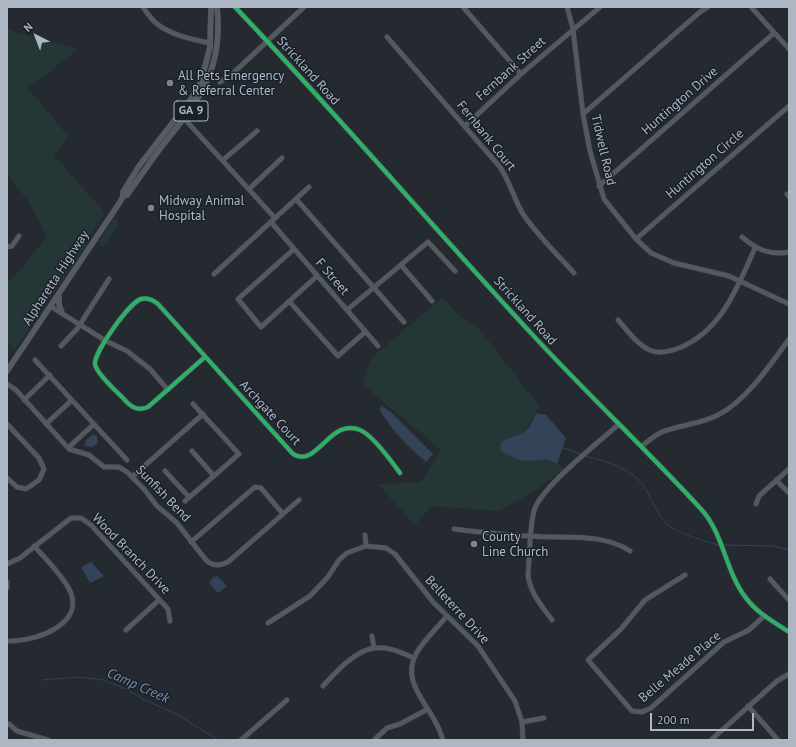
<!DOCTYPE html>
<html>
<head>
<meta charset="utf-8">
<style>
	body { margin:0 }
	#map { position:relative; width:796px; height:747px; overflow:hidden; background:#252a30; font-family:"PT Sans",sans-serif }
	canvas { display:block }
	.frame { position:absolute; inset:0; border:8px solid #adb6c3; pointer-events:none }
	.north { position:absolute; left:16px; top:16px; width:40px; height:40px; -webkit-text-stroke:3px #19202a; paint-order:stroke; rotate:318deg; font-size:11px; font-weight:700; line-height:16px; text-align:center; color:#adb6c3 }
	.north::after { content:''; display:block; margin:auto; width:14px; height:18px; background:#adb6c3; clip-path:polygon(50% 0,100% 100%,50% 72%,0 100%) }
	.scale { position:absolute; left:650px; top:713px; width:104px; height:18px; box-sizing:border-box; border:2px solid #adb6c3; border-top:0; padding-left:5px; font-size:12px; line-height:14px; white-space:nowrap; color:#adb6c3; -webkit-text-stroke:3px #19202a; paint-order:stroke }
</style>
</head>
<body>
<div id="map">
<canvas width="796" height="747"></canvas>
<div class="frame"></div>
<div class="north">N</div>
<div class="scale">200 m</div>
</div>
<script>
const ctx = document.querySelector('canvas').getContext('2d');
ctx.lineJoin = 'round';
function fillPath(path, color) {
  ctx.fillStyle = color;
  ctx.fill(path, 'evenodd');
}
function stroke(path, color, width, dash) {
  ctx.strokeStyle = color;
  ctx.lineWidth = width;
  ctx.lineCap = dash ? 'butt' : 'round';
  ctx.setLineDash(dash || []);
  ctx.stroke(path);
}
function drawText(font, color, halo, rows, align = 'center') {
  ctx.font = font + ' "PT Sans",sans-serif';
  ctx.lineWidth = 3;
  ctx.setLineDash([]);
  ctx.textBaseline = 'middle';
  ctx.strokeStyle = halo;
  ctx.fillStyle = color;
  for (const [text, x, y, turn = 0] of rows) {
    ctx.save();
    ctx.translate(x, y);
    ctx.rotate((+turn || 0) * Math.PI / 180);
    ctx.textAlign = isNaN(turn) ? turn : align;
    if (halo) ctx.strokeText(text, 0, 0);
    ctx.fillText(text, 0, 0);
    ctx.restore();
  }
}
fillPath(new Path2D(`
	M7,24L9,30L78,49L28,88L68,136L54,155L105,213L88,237L86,246L14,351L7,341V280L13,279L47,236L28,201L7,174Z
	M116,218L118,226L105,246H101L99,241L111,221Z
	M442,298L462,318L480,330L539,406L529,424L524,441L540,456L565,468L535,491L498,511L431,506L415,525L378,484L421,482L441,450L362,384L371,358Z`), '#253637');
fillPath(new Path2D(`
	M381,405L392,413L433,454L426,462C409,448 391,430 380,410Z
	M537,413L546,415L566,438L557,464L547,459L529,461L520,460L500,451L501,443C508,436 517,437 525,432C532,426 532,418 537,413Z
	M93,434L97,436L98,442L93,447L84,446L86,440Z
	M91,562L104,576L90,583L81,567Z
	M217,576L227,586L218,593L209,583L213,577Z`), '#334358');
stroke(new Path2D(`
	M563,448L581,454
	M586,456C606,461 630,468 643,485C651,497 656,512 665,522C674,533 705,541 718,545
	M724,545L774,546L789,550
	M42,680L78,677L103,680L126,689L143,699L178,715L218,740`), '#334358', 1);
const minor = new Path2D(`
	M143,7C147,13 151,19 157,24C170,34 193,40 210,43
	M235,7C336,113 431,225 530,332C586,393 645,448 701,509C724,534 725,571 746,598C757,613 774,622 789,632
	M463,7L521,74
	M567,7L573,29L583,114L590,151L604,199L636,239L651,253L674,263L729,276L789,304
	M751,7L789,49
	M387,37L500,167C510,182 514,199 523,214C537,235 557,254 574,273
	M220,82L230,76L304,7
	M180,114L275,218
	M583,114L700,12L708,7
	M465,126L521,74L600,7
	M223,160L257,131
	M599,186L774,33
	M249,189L282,158
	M787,194L789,197
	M296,199L404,322
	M271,222L378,346
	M742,237C756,249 770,256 789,252
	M636,239L789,106
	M7,247L12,246L19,236
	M294,249L238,299L261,327L317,276
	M401,265L432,301
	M214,274L309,187
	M289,301L338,356L365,332
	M50,306L106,341L127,351L150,369L168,390
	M347,310L428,242L455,271
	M618,320C628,331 638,346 652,351C661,354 671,351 679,348C721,332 738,286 755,248
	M61,346L77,329L109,279
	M205,357L148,407C136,412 130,406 122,397C115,390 96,373 95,364C94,352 130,302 141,299C148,297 153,300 158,304L293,454C317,469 330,417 360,430C373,435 392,462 400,473
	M35,360L127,460
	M7,384L16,390L69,449L89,455L104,467H119L127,472L144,489L157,506L176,522L206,560C212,566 220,566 228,562L299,500
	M24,400L50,375
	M7,424L39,458L44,469L39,480L26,489L17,487L7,478
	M46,424L72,400
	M642,446C648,441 655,435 662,432C681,425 700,424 718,415C746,401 771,364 789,339
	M68,448L94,424
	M192,451L214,476
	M165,471L189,497
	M132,477L203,414
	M776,480L789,493
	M185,501L239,454L193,404
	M756,504L759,496L789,469
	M454,529C479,532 505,535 531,536C563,539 601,532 630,551
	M365,535L366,546
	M191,542L255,487L261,488L283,514
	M7,564L20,558L71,518H81L91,525L168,609L170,621
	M685,575L645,600L621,629L588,660L632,711L642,712L651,708L724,642L749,630L764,616
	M770,579L789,600
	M7,582V588
	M552,620C542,606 530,593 528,575C530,555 529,531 534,511C539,489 600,441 619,424
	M268,623L310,596L328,577L339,560L347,553L366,546L386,548L395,554L433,602L478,646L515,701L522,722L523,740
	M126,630L159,600
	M372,636L374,648
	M10,641C37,641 89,623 68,587C59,572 46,559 34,546
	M323,686C336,672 355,650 375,648C388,646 402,653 414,658
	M748,706L778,740
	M522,722L544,718
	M9,724L17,731L48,740
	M241,740L287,700
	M374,740L387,728L400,724L428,709
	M443,740C441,734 439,728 436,723C424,700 401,679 417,652C425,639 437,628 447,616
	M711,740L777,681L789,674`);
const major = new Path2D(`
	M123,196V192L139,166L191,99L201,82L210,47L211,7
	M59,294V304L62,313
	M7,371L120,202L123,196L127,195C138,180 148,165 159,150C197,102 224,73 217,7`);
stroke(minor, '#42464b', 5.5);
stroke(major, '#42464d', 6);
stroke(minor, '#54585f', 4.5);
stroke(major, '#575b61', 5.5);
stroke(new Path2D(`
	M235,7C336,113 431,225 530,332C586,393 645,448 701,509C724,534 725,571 746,598C757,613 774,622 789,632
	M205,357L148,407C136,412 130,406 122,397C115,390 96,373 95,364C94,352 130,302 141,299C148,297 153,300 158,304L293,454C317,469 330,417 360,430C373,435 392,462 400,473`), '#2db169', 4);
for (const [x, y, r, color] of [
	[170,83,4,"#7d8590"],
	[151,208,4,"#7d8590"],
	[474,544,4,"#7d8590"]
]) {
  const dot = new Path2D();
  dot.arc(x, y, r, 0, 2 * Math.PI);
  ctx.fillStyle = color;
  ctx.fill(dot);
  stroke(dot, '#19202a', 1.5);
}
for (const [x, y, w] of [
	[191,111,34]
]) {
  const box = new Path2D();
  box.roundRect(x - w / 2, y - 10, w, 20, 3);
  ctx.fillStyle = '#19202a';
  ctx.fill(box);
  stroke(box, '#adb6c3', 1);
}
drawText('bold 12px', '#adb6c3', null, [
	["GA 9",191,111]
]);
drawText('13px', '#adb6c3', '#19202a', [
	["Fernbank Street",511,69,-42],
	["Strickland Road",308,71,48],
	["Huntington Drive",680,101,-41],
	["Fernbank Court",486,136,51],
	["Tidwell Road",603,150,77],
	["Huntington Circle",705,164,-41],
	["F Street",332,277,49],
	["Alpharetta Highway",56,278,-57],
	["Strickland Road",525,311,48],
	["Archgate Court",270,413,47],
	["Sunfish Bend",163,494,46],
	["Wood Branch Drive",131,554,46],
	["Belleterre Drive",457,610,47],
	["Belle Meade Place",680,667,-40]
]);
drawText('13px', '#adb6c3', '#19202a', [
	["All Pets Emergency",178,76],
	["& Referral Center",178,91],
	["Midway Animal",159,201],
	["Hospital",159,216],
	["County",482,537],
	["Line Church",482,552]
], 'left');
drawText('italic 14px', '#768eaa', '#19202a', [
	["Camp Creek",138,686,24]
]);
</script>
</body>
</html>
